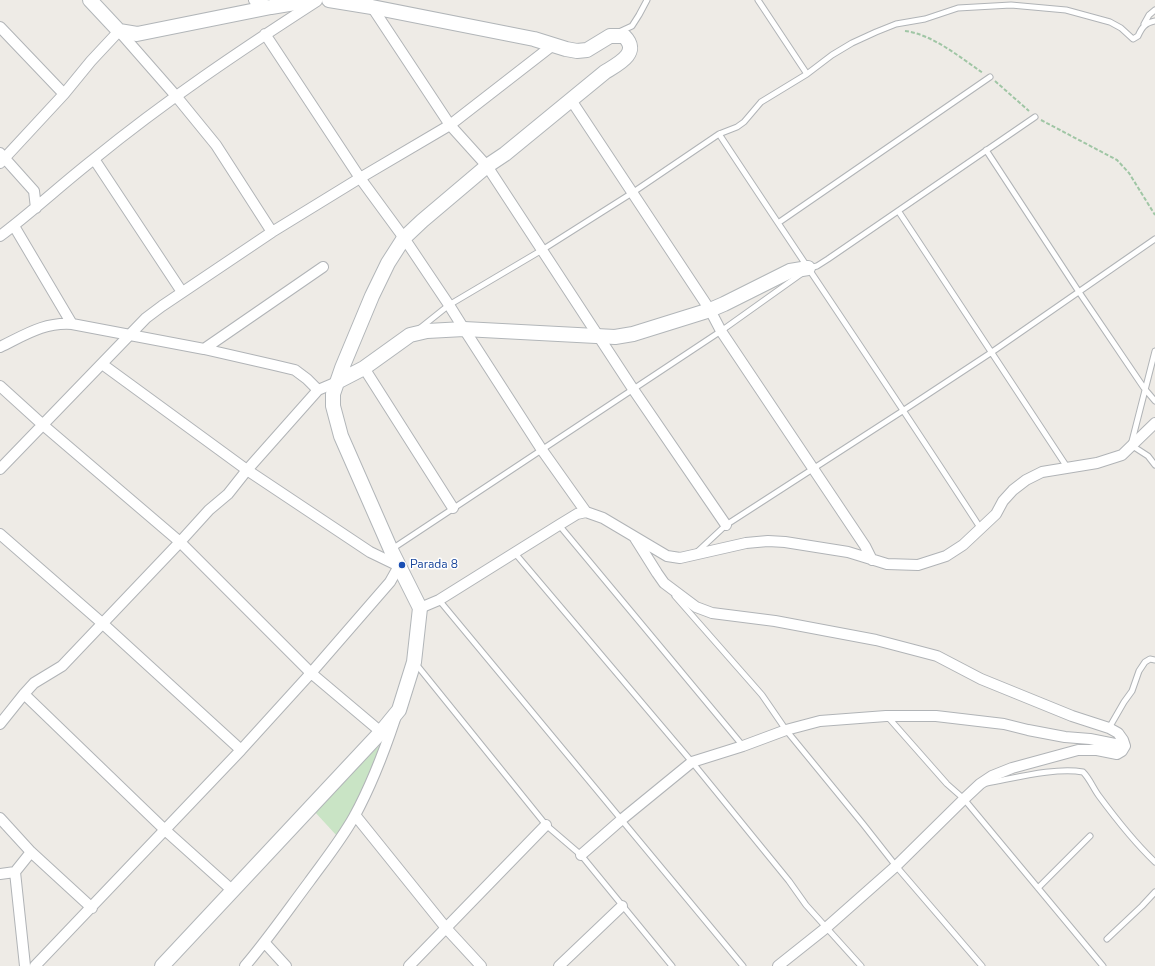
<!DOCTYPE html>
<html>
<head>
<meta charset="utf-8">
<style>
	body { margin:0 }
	canvas { display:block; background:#eeebe6 }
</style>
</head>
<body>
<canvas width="1155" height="966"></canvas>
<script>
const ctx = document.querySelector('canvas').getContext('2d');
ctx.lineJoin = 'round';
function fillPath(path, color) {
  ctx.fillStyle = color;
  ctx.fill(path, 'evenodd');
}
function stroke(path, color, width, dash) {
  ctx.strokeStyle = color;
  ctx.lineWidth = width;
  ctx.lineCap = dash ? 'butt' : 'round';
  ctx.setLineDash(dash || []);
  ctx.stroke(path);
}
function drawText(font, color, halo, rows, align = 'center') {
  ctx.font = font + ' "Nunito Sans",sans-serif';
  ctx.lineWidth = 3;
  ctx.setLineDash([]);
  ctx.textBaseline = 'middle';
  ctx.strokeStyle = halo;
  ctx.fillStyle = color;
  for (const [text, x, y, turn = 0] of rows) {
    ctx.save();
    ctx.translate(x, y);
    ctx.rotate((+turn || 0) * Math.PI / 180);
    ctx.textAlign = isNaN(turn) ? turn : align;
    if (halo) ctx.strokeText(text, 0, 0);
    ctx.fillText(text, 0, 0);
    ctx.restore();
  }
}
fillPath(new Path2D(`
	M382,743L355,806L337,836L314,811Z`), '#c9e4c5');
const lane = new Path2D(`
	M758,0L807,74
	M1144,24L1149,15L1155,10
	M619,32L632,26L639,15L647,0
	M719,134C806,266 895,396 981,529
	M986,150L1079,292L1144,388L1155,401
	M899,212L1067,467
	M778,223L990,77
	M809,268L817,266L828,259L1035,117
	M419,329L449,305L542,250L632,193L719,134L737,127L744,122L761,102L807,74L832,55L852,43L876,32L896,24L925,19L958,8L1011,5L1066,10L1110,22L1121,28L1133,39L1138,36C1142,27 1145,23 1155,21
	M1155,351L1131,445L1148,456L1155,465
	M559,525L743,746
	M392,549L721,331L801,274
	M514,552L692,762L789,881L806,905L861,966
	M696,553L726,525L904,410L992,352L1155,239
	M675,596L762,695L786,730L863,824L896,866L982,966
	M439,600L743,966
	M416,664L546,825L581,855L672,966
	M887,716L947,784L964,799L1103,966
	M1109,728L1124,702L1132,691L1139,671L1145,662L1150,659L1155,660
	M987,783C1015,778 1056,767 1083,772C1090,779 1093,788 1099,796C1116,819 1134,842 1155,862
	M1038,888L1090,836
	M1107,939L1142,906L1155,892`);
const street = new Path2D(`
	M254,0L271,7
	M372,7L450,125L487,166L633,389L726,525
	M0,27L64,94
	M265,34L360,178L404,238L449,305L464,329L542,450L586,512
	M571,100L710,310L721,331L865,546L872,560
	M0,153L34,191L36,208
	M94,159L182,292
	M0,163L64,94L91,61L119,31L176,96L216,145L272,232
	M14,226L72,324
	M0,236C32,212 62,184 94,159C165,101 241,50 317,1
	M0,347C25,335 44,322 72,324L204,349L274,365L295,370L307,379L318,390
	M204,349L323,267
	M364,368L453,508
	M0,386L43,425L180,542L311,673L381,732
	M0,469L146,318L162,306L272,232L360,178L450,125L553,45
	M0,534L102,623L241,750
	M635,538L657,573L664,583L696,607L712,613L775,621L876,640L937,656L981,679L1072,716L1109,728L1118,733L1123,740L1125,746L1122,751L1117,754L1097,750H1078L1012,768L992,776L980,784L964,799L896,866L827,927L778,966
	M420,608L439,600L559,525L577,514L586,512L603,518L667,556L680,558L746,543L768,541L785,542L848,552L887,564L918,565L946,556L963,545L996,514L1003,501L1013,490L1026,480L1042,472L1097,463L1122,455L1155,423
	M24,694L165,830L233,891
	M0,724L24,694L34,683L62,666L180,542L209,510L228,494L247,470L318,390L337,382
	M355,815L446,928L481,966
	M0,818L31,852L92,908
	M581,855L621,820L692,762L743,746L786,730L820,721L886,716H936L1004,724L1028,730L1065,737L1090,739L1125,746
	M15,872L25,966
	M0,874L15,872L31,852
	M265,943L286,966
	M35,966L241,750L311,673L390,582L399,566L370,552L247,470L102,364
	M245,966C268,939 288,910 309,882C325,860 341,840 354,817C371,786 384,752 395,719
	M409,966L546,825
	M559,966L622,906`);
const secondary = new Path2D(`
	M90,0L119,31L137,34L271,7L313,0
	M337,382L364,368L410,335L427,331L464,329L615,337L633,334L710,310L724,304L790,271L808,268
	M162,966L381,732L399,710L414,662L420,608L391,550L341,436L333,406V394L342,368L372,296L388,263L404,238L422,221L487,166L505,154L605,72C618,64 641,53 624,36H610L587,50L577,51L566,49L534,39L372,7L329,0`);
stroke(lane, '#b1b4b7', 7);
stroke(street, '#b1b4b7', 12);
stroke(secondary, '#b2b6b9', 16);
stroke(new Path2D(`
	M905,31C932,34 961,58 983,73
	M995,81L1029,111
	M1041,120L1117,160L1129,173L1155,215`), '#a0c6a5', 2, [4, 2]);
stroke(lane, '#fff', 5);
stroke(street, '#fff', 10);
stroke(secondary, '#fff', 14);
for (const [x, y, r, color] of [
	[402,565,4,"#1a4fb4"]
]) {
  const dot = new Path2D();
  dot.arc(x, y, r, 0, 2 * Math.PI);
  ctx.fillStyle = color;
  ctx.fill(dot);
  stroke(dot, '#fff', 1.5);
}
drawText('12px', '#164399', '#fff', [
	["Parada 8",410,565]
], 'left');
</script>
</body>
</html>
